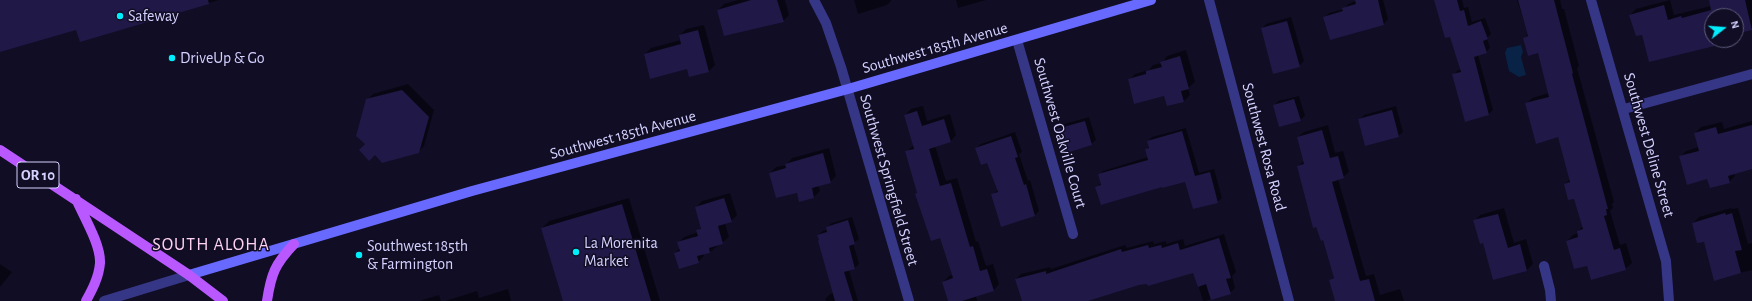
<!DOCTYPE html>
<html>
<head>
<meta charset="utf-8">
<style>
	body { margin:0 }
	#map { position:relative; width:1752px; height:301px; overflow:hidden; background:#100d24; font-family:"Alegreya Sans",sans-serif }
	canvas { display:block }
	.north { position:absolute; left:1704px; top:8px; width:40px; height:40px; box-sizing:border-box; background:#100d24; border:1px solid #5e5b7c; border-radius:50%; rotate:73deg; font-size:11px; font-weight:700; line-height:16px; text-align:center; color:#d4d1ff }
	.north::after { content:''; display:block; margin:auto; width:14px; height:18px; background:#00edfc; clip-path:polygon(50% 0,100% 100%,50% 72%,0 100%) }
</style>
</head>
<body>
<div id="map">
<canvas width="1752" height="301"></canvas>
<div class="north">N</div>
</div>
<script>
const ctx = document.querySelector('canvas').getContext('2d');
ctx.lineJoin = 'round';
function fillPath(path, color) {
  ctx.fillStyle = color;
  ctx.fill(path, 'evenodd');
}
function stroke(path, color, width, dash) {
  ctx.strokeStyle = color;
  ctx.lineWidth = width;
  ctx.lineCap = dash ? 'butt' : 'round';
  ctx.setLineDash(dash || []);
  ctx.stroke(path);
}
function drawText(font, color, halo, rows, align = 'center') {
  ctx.font = font + ' "Alegreya Sans",sans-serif';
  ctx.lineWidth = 3;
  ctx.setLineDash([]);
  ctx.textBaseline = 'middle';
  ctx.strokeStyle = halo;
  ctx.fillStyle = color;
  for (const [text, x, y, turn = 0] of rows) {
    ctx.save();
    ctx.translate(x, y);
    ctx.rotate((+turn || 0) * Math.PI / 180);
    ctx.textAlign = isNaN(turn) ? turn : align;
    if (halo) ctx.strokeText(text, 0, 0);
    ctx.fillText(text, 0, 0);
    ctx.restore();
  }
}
fillPath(new Path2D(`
	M1521,45L1523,52L1521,57L1526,75L1519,77L1509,71L1505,53L1507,48Z`), '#092347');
fillPath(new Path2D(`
	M0,0H219L81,40L77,28L0,51Z
	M738,0H785L789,15L783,21L718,10L724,4Z
	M854,0H891V1L887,5L858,14Z
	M956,0H986L958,8Z
	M1358,0H1383L1388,19L1384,24L1330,39L1324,18L1329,13L1344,9L1348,4Z
	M1435,0H1462L1464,8L1468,7L1472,22L1485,18L1491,34L1487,38L1490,48L1486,52L1478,55L1493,110L1489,114L1465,121L1453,75L1457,71L1461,69L1451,35Z
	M1517,0H1560L1562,9H1564L1579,66L1577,68L1614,202L1612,204L1613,208L1610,211L1620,245L1626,243L1632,263L1625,269L1588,264L1567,241L1573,235L1578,233V231L1583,226L1575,197L1565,184L1570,179L1559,136L1526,104L1532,98L1549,93L1538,52L1524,38L1528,34Z
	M1670,0L1674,15L1711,6L1710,0H1752V29L1736,33V16H1712V40H1728L1726,42L1642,34L1630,15L1636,9Z
	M1291,17L1304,61L1299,66L1262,29L1266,24Z
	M704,25L715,65L709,71L690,76L687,68L645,54L651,48L681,40L680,35L686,29Z
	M1186,50L1195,82L1188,88L1190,95L1184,101L1129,80L1135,74L1149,70L1153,65L1162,63L1167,56Z
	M408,84L434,110L424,146L418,152L375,153L366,144L367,100L373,94Z
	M1299,96L1305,116L1300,120L1274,106L1278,101Z
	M923,106L927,121L950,114L956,135L951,141L935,146L946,181L957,178L976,242L978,241L986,266L993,264L999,284L994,290L976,296L977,301H948L943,282L949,276L953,275L941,237L923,214L906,152L914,145L905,115L911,109Z
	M1396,106L1403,132L1398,136L1360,119L1364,115Z
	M1089,117L1096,140L1091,144L1057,129L1061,125Z
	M1752,121V168L1734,173L1735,176L1729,182L1708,178L1680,157L1686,151L1699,147L1695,133L1701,127L1722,122L1724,129Z
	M1328,125L1335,153L1343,151L1349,172L1343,177L1338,179L1366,276L1374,274L1380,295L1400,289L1404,301H1336L1330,280L1335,276L1324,239L1298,166L1305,160L1298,137L1304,132Z
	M1186,128L1199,173L1214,169L1222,198L1217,202L1186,180L1162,185L1097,187L1101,183L1099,175L1103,171L1148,157L1146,149L1150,146L1148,141L1152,137Z
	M1015,132L1022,152L1019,154L1028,181L1030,180L1039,211L1035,215L1001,225L992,195L998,190L988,162L976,148L981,144Z
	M829,148L836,176L830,182L818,185L820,191L814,197L800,201L798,191L770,173L776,167L786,165L792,158Z
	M730,193L737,215L731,221L725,223L729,237L710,252L703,253L704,256L698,262L675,253L680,248L678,243L684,237L698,232V231L702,227L696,207L702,201Z
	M629,198L660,301H564L542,228L549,221Z
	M1504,208L1514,243L1526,239L1533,264L1527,270L1494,279L1484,242L1474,221L1480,215Z
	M1731,208L1732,209L1738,208L1748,244L1752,243V270L1715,279L1704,240L1693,223L1699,217Z
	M852,217L859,239L853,243L859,264L855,268L849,270L858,301H826L825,299L830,294L834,293L818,235L823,231L828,229L827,227L832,223Z
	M1224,234L1236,272L1232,276L1235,288L1230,293L1205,301H1203L1194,272L1139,284L1088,301H1023L1016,279L1021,274L1050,267L1051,269L1125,245L1127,248L1153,241L1154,244L1166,241V244L1183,239L1185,246Z
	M0,264L12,272L0,287Z
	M508,289L511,301H445L477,291L479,298Z
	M439,295L441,301H419Z`), '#0007');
fillPath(new Path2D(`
	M0,0H208L209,4L80,42L76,30L0,52Z
	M751,0H777L784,22L724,36L717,10Z
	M1355,0H1378L1384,25L1330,40L1323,17L1343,11L1342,8L1356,4Z
	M1434,0H1457L1460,11L1464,10L1468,26L1481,21L1488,39L1483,41L1487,53L1474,57L1489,115L1465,122L1452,74L1461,72L1450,37L1445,38Z
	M1518,0H1554L1573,73L1572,74L1608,209H1606L1607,215L1604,216L1614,250L1620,248L1626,270L1591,280L1587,266L1574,269L1566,241L1578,237L1577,231L1583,229L1574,199L1568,200L1564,184L1570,182L1558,137L1536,144L1525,103L1549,97L1538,53L1528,56L1523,38L1528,36Z
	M1709,0H1745L1752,30L1736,34V16H1712V40H1726L1727,43L1649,62L1642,35L1636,36L1629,15L1664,5L1668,20L1681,16L1682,18L1711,10Z
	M1287,21L1300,67L1273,74L1261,28Z
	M698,30L709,72L689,77L687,69L650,79L644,54L681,44L679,35Z
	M1180,56L1189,89L1181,91L1184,102L1167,106L1164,96L1134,104L1128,79L1146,74V71L1162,67L1160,62Z
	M402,90L429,117L419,153L382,163L375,155L369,161L359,150L365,144L356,136L366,99Z
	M1294,99L1301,121L1279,127L1273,105Z
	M1392,110L1399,137L1365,146L1358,119Z
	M917,111L922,126L944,119L951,142L929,149L940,186L951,183L970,247L973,246L980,271L987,269L994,291L962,301H948L942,282L953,278L940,238L931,241L915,194L917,193L905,151L914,149L904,115Z
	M1085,121L1092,145L1063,154L1056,129Z
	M1752,125V169L1728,176L1730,183L1710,188L1707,179L1687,185L1679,156L1699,151L1694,133L1716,127L1718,134Z
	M1322,130L1330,158L1338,156L1344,178L1332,182L1360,281L1369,279L1375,301H1335L1329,280L1334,278L1323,240L1321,241L1316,227L1313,228L1297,166L1304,164L1297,137Z
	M1182,131L1195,176L1210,172L1218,203L1193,209L1185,182L1162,188V187L1101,205L1095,187L1101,185L1098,174L1148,160L1145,149L1149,148L1147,141Z
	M1011,136L1018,157L1015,158L1024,185L1026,184L1035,216L1001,227L991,194L998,192L987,163L981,165L975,148Z
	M823,153L831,183L812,188L814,198L799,202L797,193L776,198L769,173L786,168L785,164Z
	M724,198L732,222L718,226L723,244L709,248L710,253L697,256L699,263L679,269L674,253L680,251L677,242L698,236L696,230L701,229L695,207Z
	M622,204L651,301H563L541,228Z
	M1725,213L1726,215L1732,213L1742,250L1735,251L1741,273L1714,281L1704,242L1697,243L1692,223Z
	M1498,214L1508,248L1520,244L1527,271L1493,280L1483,243L1480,244L1473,220Z
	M848,220L855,244L849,246L855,269L844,272L853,301H835L818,241L819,240L817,235L827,232L826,227Z
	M1219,238L1231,278L1226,279L1231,294L1211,300L1206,284L1198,287L1193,273L1148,286L1147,284L1139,285L1088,301H1022L1015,279L1046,271V274L1121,249L1122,252L1148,245L1149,248L1161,245L1162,248L1178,243L1180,250Z`), '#201846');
stroke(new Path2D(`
	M814,0L826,23L841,67L909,301
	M1209,0L1289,301
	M1591,0L1666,261L1669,301
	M1017,40L1073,234
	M1624,109L1752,74
	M1544,266L1550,290L1551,301`), '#363686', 10);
stroke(new Path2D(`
	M104,301L189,275`), '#363686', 10);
stroke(new Path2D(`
	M189,275L472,191L848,89L1151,0`), '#686aff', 10);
stroke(new Path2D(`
	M0,150L189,275L223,301
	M76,199C84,217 101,245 100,263C99,277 92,290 86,301
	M267,301C271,274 275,264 294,244`), '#ba58ff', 10);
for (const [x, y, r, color] of [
	[120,16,4,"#00edfc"],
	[172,58,4,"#00edfc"],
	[576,252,4,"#00edfc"],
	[359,255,4,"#00edfc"]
]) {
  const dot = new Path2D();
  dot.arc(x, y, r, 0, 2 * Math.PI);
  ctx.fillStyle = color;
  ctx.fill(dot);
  stroke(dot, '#100d24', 1.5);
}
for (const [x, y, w] of [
	[38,175,42]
]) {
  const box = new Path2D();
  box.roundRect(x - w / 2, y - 13, w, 26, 3);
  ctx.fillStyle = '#100d24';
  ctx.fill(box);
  stroke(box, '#d4d1ff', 1);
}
drawText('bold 15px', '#d4d1ff', null, [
	["OR 10",38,175]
]);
drawText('16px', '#d4d1ff', '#100d24', [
	["Safeway",128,16],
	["DriveUp & Go",180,58],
	["La Morenita",584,243],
	["Market",584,261],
	["Southwest 185th",367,246],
	["& Farmington",367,264]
], 'left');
drawText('16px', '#d4d1ff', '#100d24', [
	["Southwest 185th Avenue",935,48,-16],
	["Southwest Oakville Court",1060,133,74],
	["Southwest 185th Avenue",623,135,-15],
	["Southwest Deline Street",1649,145,74],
	["Southwest Rosa Road",1264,147,75],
	["Southwest Springfield Street",889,180,74]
]);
ctx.letterSpacing = '1px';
drawText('18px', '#ffd3f1', '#100d24', [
	["SOUTH ALOHA",211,245]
]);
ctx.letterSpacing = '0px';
</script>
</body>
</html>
